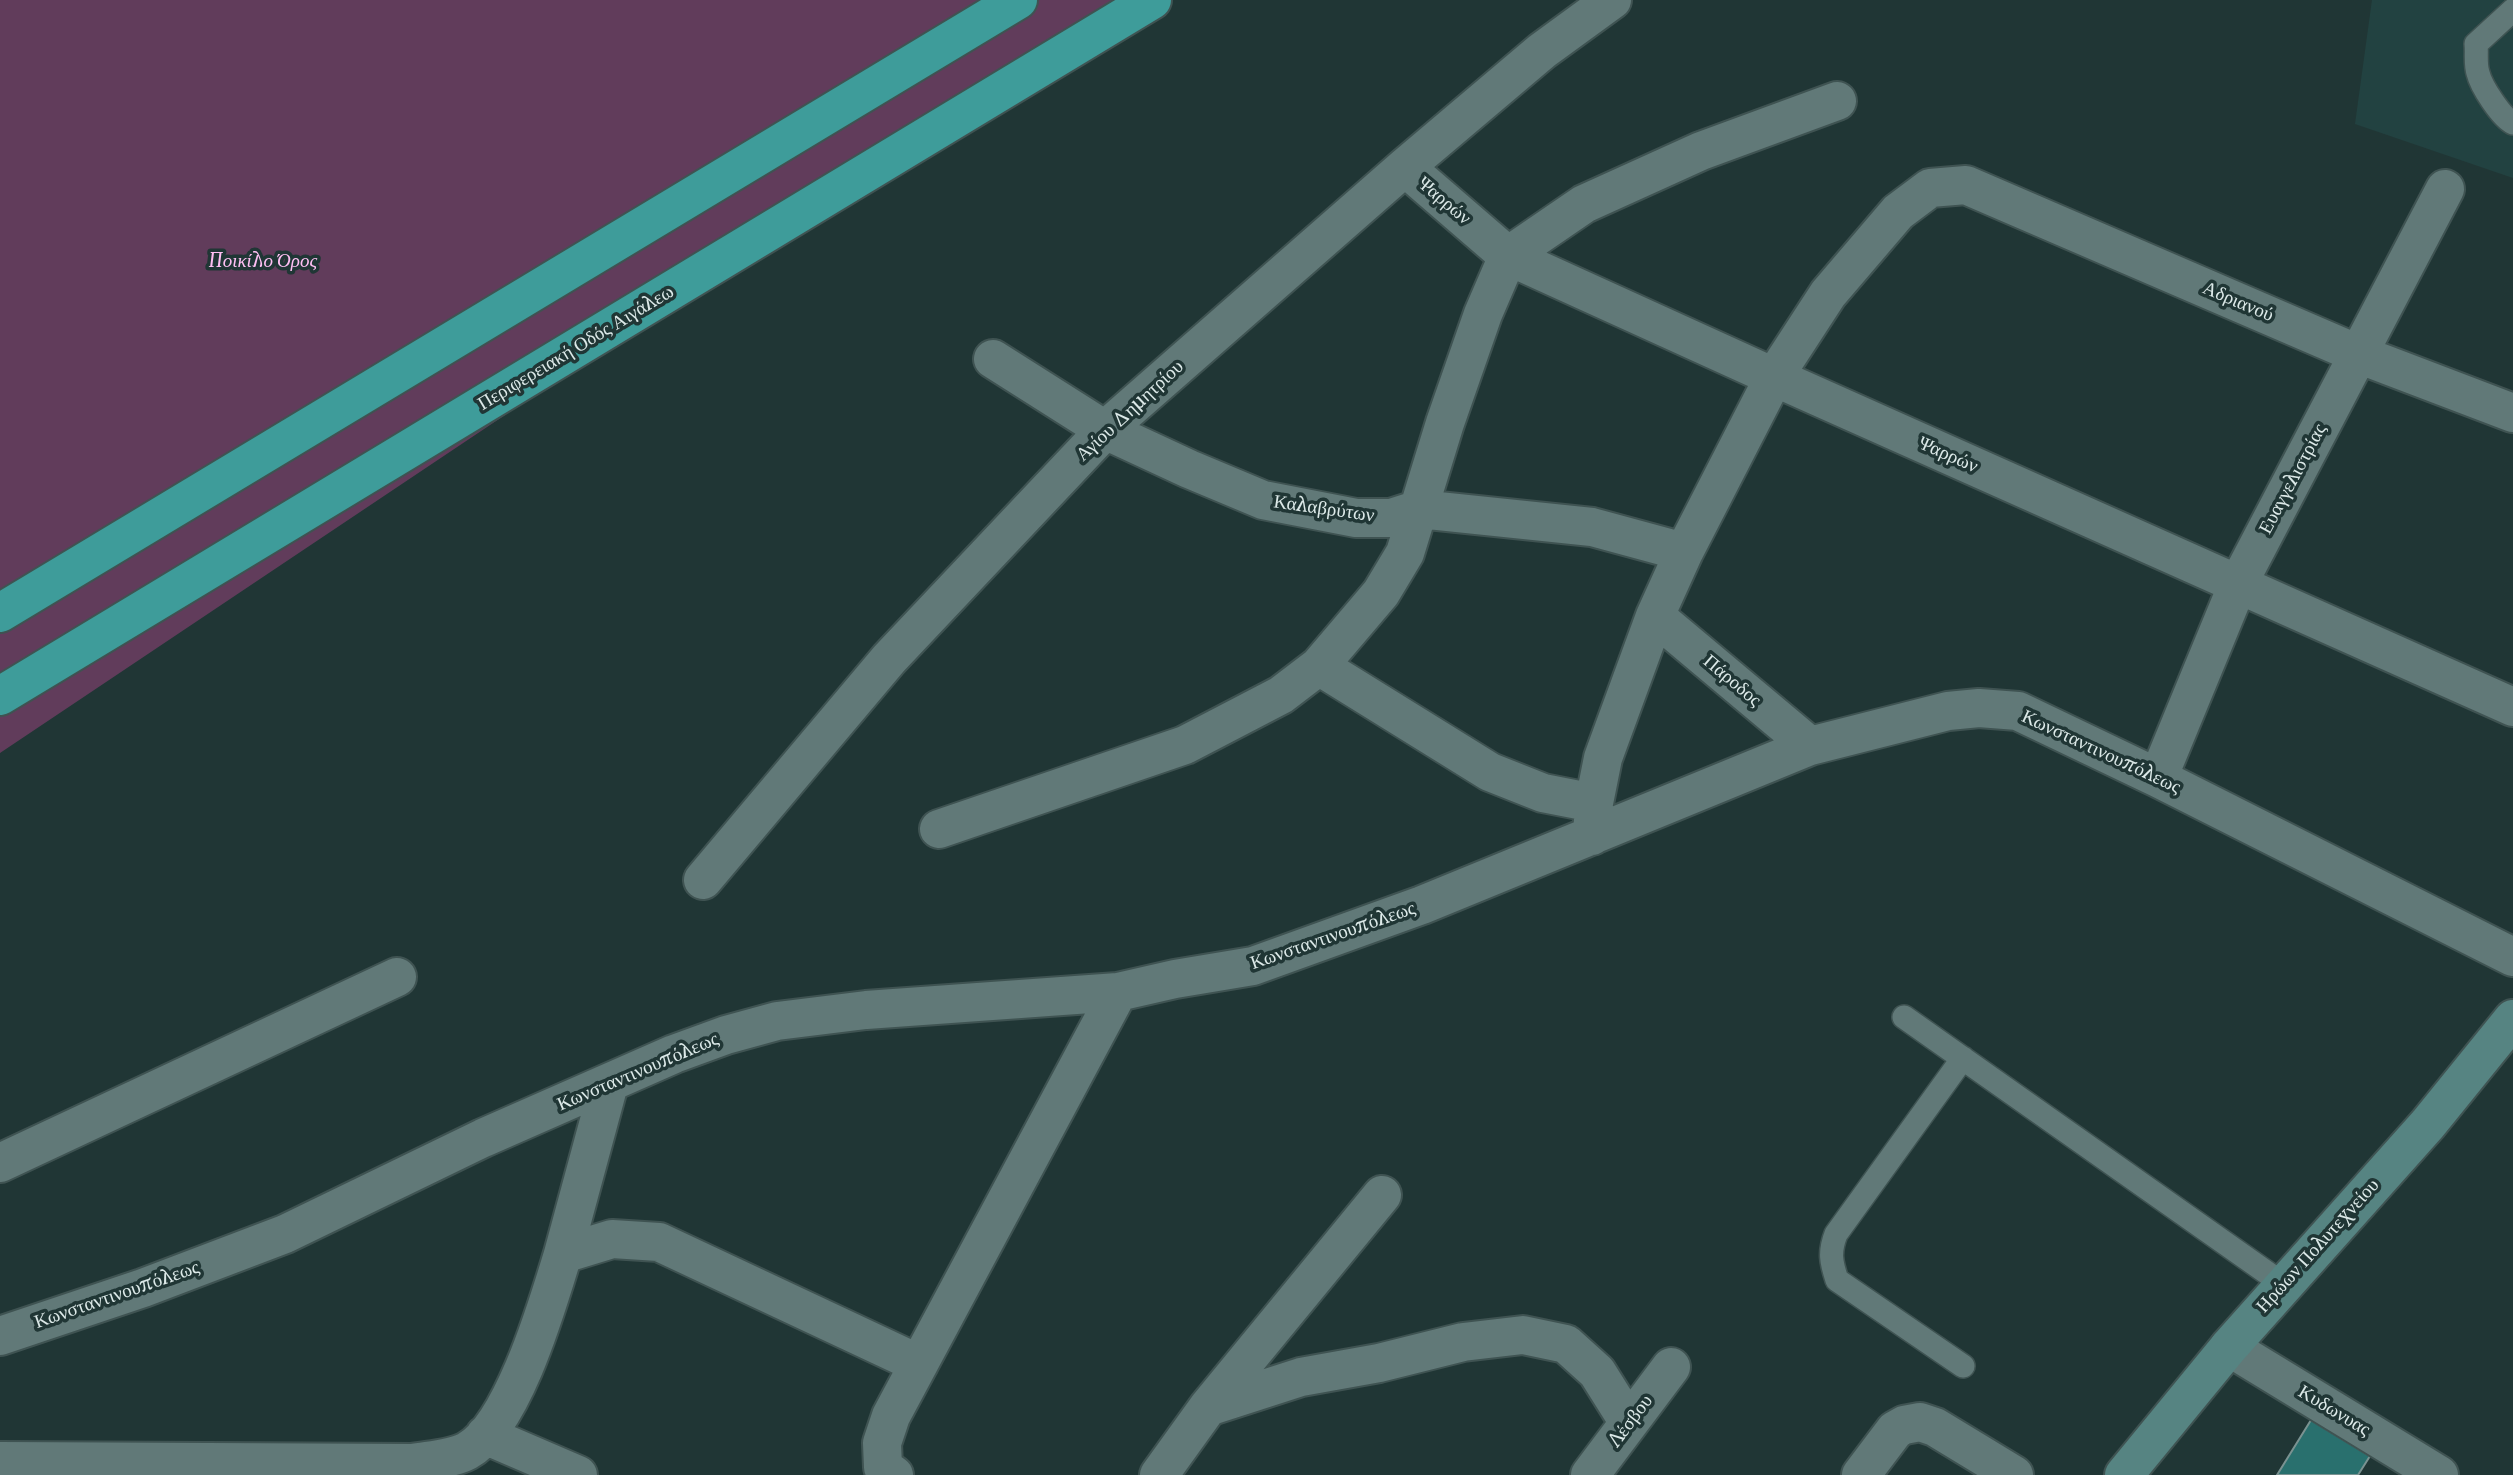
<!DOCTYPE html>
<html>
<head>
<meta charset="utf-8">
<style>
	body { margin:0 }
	canvas { display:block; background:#203635 }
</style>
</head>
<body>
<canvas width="2513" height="1475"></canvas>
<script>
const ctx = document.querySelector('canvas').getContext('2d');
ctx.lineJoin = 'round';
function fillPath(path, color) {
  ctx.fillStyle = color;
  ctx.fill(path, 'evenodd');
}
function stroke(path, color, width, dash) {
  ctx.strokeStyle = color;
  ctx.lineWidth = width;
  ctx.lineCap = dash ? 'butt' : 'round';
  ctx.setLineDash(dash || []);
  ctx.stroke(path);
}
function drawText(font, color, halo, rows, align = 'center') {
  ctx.font = font + ' Merriweather,serif';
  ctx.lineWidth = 7;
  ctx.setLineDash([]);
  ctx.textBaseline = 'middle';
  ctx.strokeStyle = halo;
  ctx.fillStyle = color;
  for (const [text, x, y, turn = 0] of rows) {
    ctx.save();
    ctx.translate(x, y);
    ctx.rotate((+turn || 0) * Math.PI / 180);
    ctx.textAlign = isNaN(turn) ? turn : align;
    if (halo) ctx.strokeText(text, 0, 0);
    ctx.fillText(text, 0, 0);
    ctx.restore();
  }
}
fillPath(new Path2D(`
	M2372,0H2513V178L2355,124Z`), '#224241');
fillPath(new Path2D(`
	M0,0H1134L877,166L0,753Z`), '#613c5b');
const building = new Path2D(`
	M2311,1420L2370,1456L2358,1475H2277Z`);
fillPath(building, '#29706e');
stroke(building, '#7a9291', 2);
const lane = new Path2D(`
	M2513,10L2476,44C2477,53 2475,64 2478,73C2481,86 2501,117 2513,123
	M1904,1017L2283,1284
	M1963,1058L1836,1234C1829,1252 1831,1262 1837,1280L1963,1366`);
const street = new Path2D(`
	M1405,167L1508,256L1774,377L2513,707
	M993,359L1105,430L1189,469L1263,500L1356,518H1391L1419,509L1592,527L1684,552
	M1655,616L1810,746
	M1319,666L1490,772L1543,793L1594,803
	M2158,778L2238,584L2445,189
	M939,829L1185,745L1281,695L1319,666L1381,593L1405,553L1445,423L1483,314L1508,256L1584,204L1701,151L1837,101
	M1592,836L1594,803L1603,758L1655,616L1684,552L1774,377L1828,294L1898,212L1930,188L1966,185L2358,354L2513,413
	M703,880L889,659L1105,430L1405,167L1542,51L1612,0
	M0,1163L397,977
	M563,1254L609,1084
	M0,1336L143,1288L285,1234L483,1138L674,1054L726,1035L777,1021L866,1010L1118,992L1175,979L1253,966L1422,905L1810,746L1948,711L1979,708L2018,711L2158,778L2513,957
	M2229,1347L2439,1475
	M1208,1407L1301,1377L1379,1363L1463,1342L1523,1335L1566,1344L1597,1372L1629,1423
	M485,1435L578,1475
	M0,1461L413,1463C429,1460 452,1459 467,1451C513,1426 548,1303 563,1254L612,1239L659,1242L919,1364
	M894,1475L883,1467L882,1443L891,1416L1118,992
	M1159,1475L1208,1407L1382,1195
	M1590,1475L1671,1367
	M1861,1475L1895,1430L1904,1425L1920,1422L1935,1427L2014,1475`);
const secondary = new Path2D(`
	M2124,1475L2229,1347L2428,1124L2513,1019`);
const highway = new Path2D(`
	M0,613L1018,0
	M0,696L1152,0`);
stroke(lane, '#3f5352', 26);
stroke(street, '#3f5352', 42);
stroke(secondary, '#3f5352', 42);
stroke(highway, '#3f5352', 42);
stroke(lane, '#617978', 23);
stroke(street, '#617978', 38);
stroke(secondary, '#568482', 38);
stroke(highway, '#3e9c9a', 38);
drawText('19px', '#dce9e8', '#203635', [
	["Ψαρρών",1444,201,40],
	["Αδριανού",2238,302,23],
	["Περιφερειακή Οδός Αιγάλεω",576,348,-31],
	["Αγίου Δημητρίου",1130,411,-43],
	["Ψαρρών",1948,455,24],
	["Ευαγγελιστρίας",2293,479,-62],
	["Καλαβρύτων",1324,509,8],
	["Πάροδος",1732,681,40],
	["Κωνσταντινουπόλεως",2101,752,25],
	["Κωνσταντινουπόλεως",1333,936,-19],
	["Κωνσταντινουπόλεως",638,1072,-23],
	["Ηρώων Πολυτεχνείου",2318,1246,-48],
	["Κωνσταντινουπόλεως",117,1295,-19],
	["Κυδωνυας",2334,1411,31],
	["Λέσβου",1631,1421,-53]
]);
drawText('italic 19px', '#ffbff3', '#203635', [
	["Ποικίλο Όρος",263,262]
]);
</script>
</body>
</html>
